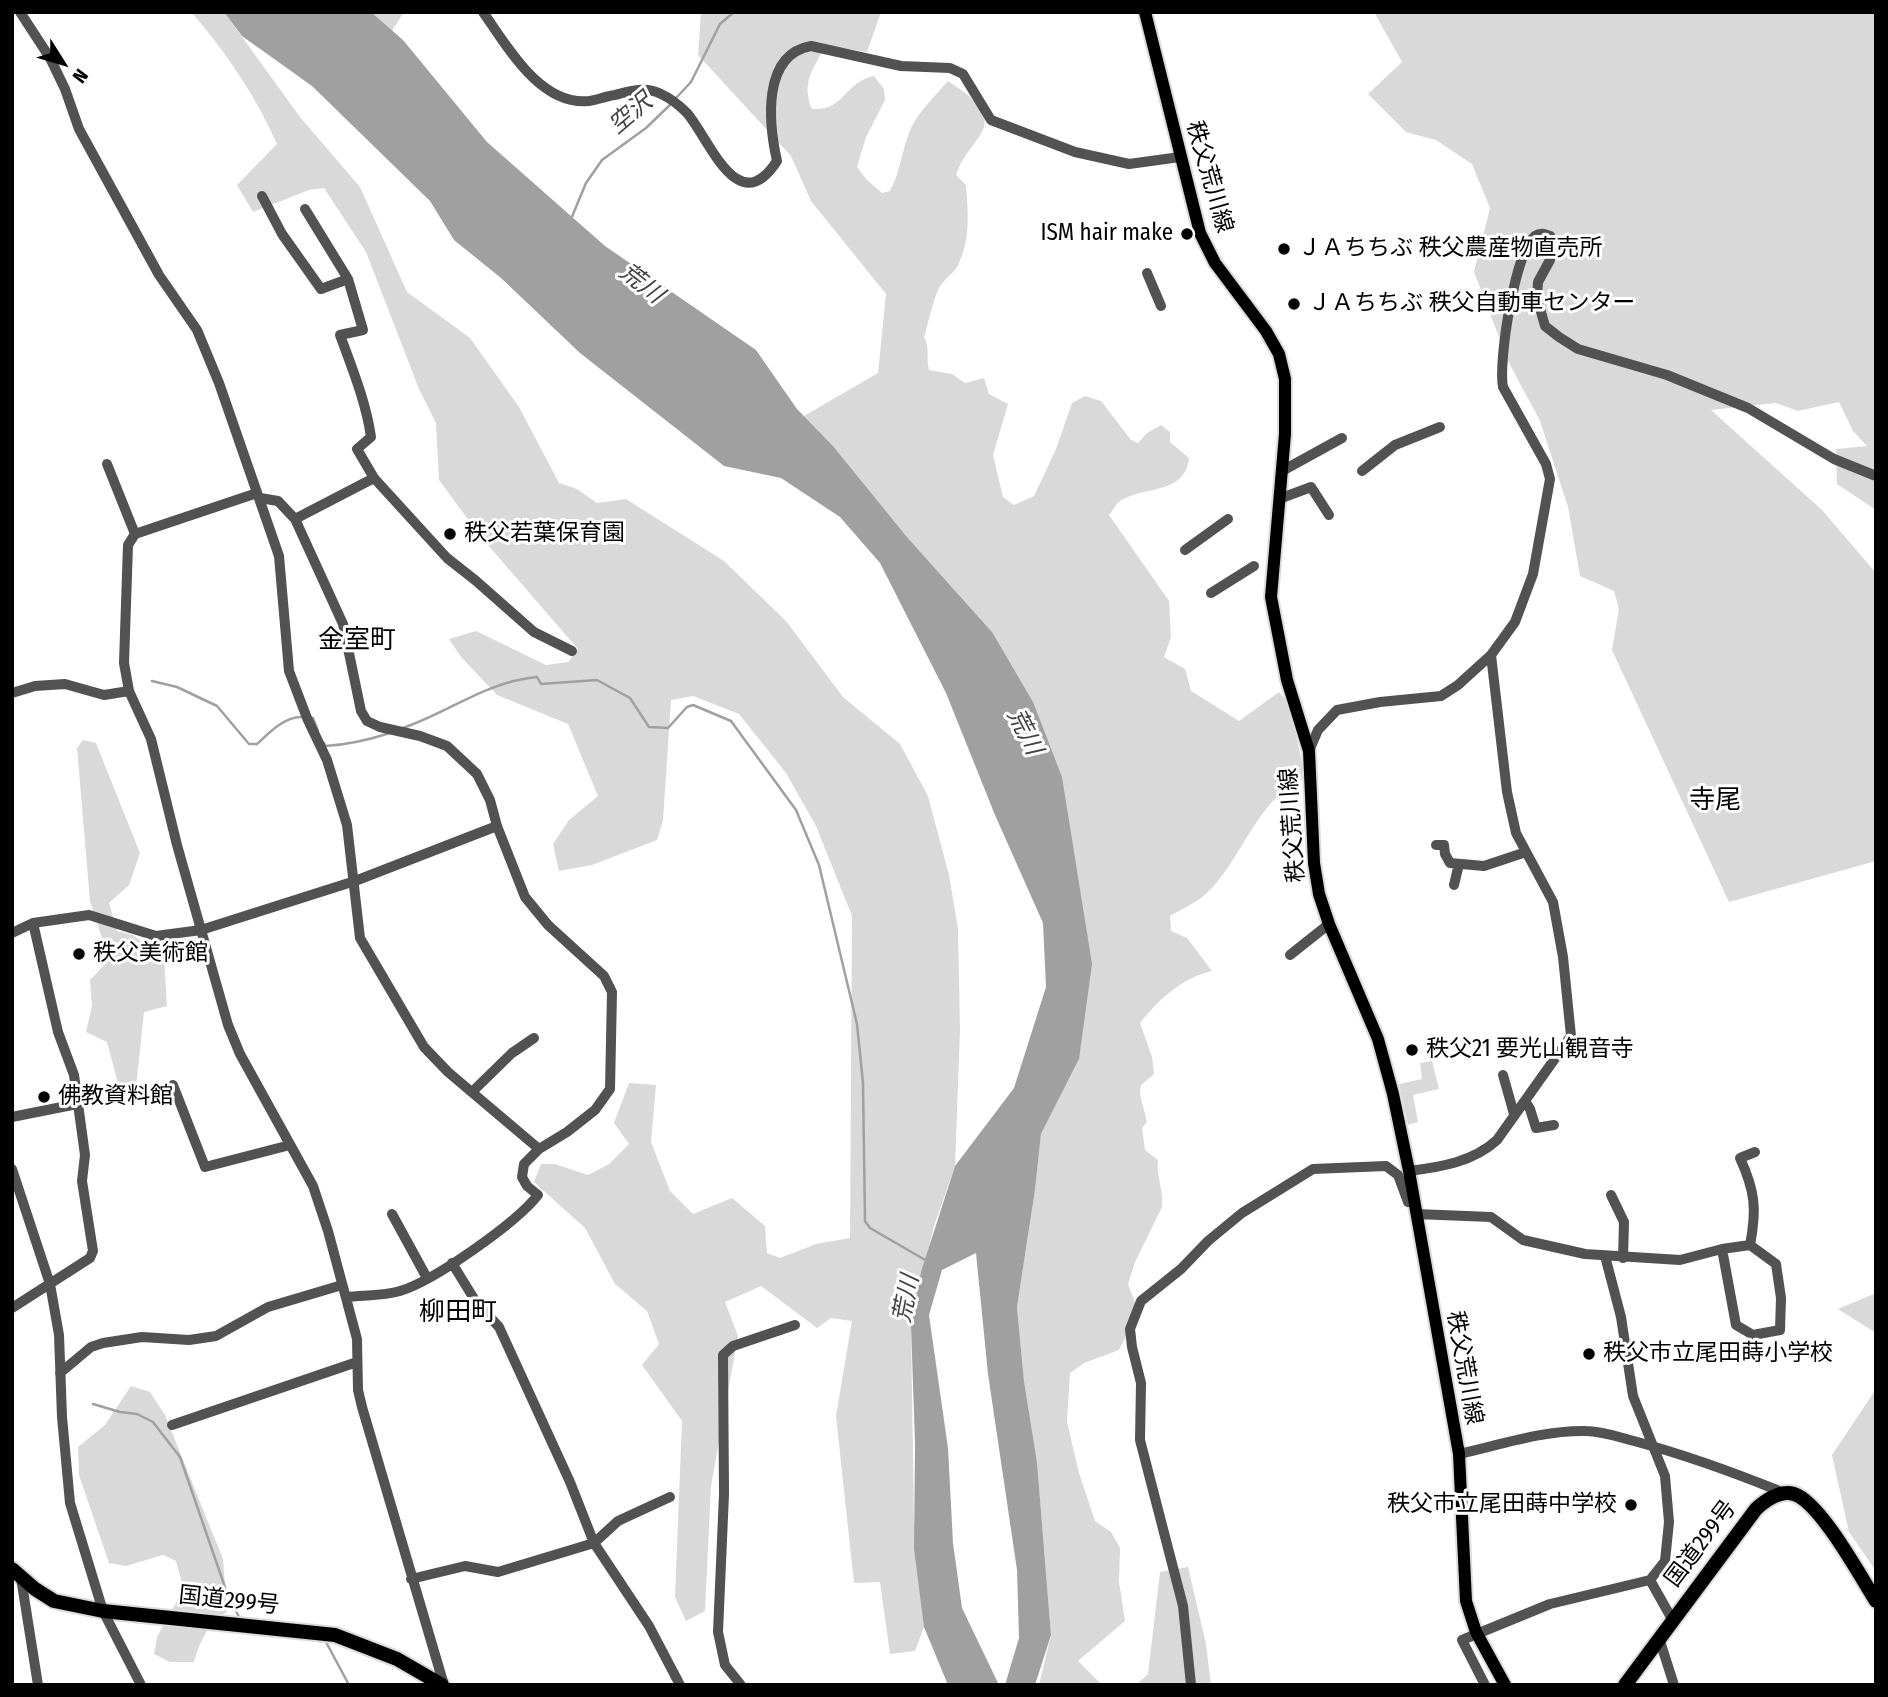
<!DOCTYPE html>
<html>
<head>
<meta charset="utf-8">
<style>
	body { margin:0 }
	#map { position:relative; width:1888px; height:1697px; overflow:hidden; background:#fff; font-family:"Fira Sans Condensed",sans-serif }
	canvas { display:block }
	.frame { position:absolute; inset:0; border:14px solid #000; pointer-events:none }
	.north { position:absolute; left:28px; top:28px; width:70px; height:70px; -webkit-text-stroke:5px #fff; paint-order:stroke; rotate:127deg; font-size:19px; font-weight:700; line-height:28px; text-align:center; color:#000 }
	.north::after { content:''; display:block; margin:auto; width:24px; height:32px; background:#000; clip-path:polygon(50% 0,100% 100%,50% 72%,0 100%) }
</style>
</head>
<body>
<div id="map">
<canvas width="1888" height="1697"></canvas>
<div class="frame"></div>
<div class="north">N</div>
</div>
<script>
const ctx = document.querySelector('canvas').getContext('2d');
ctx.lineJoin = 'round';
function fillPath(path, color) {
  ctx.fillStyle = color;
  ctx.fill(path, 'evenodd');
}
function stroke(path, color, width, dash) {
  ctx.strokeStyle = color;
  ctx.lineWidth = width;
  ctx.lineCap = dash ? 'butt' : 'round';
  ctx.setLineDash(dash || []);
  ctx.stroke(path);
}
function drawText(font, color, halo, rows, align = 'center') {
  ctx.font = font + ' "Fira Sans Condensed","Noto Sans JP",sans-serif';
  ctx.lineWidth = 6;
  ctx.setLineDash([]);
  ctx.textBaseline = 'middle';
  ctx.strokeStyle = halo;
  ctx.fillStyle = color;
  for (const [text, x, y, turn = 0] of rows) {
    ctx.save();
    ctx.translate(x, y);
    ctx.rotate((+turn || 0) * Math.PI / 180);
    ctx.textAlign = isNaN(turn) ? turn : align;
    if (halo) ctx.strokeText(text, 0, 0);
    ctx.fillText(text, 0, 0);
    ctx.restore();
  }
}
fillPath(new Path2D(`
	M191,12H224L300,117L360,187L407,292L470,338L519,407L559,483L577,489L597,503L626,499L724,561L786,621L843,697L900,744L928,796L949,875L958,929L960,1030L955,1166L934,1226L911,1326L914,1520L924,1627L915,1651L890,1654L880,1582L854,1583L836,1416L852,1321L831,1318L817,1328L761,1286L725,1302L738,1336L711,1486L705,1611L686,1621L675,1597L682,1421L642,1365L659,1344L647,1311L615,1284L585,1228L534,1182L541,1164H555L588,1175L609,1164L629,1144L614,1123L629,1083L656,1085L651,1142L670,1191L693,1214L732,1198L765,1226L767,1253L780,1258L816,1244L850,1238L852,916L816,826L786,773L739,714L693,696L671,700L663,820L657,840L592,865L559,871L553,844L569,820L598,796L568,724L497,695L461,657L449,639L476,631L546,665L568,662L578,649L481,537L439,480L436,423L419,389L366,252L324,188L309,190L253,212L237,185L277,144C257,98 224,49 191,12Z
	M371,12H404L392,31Z
	M701,12H881L867,52L826,45C813,69 801,83 812,109C845,111 843,83 874,76L884,89L885,100L866,137L857,167L867,180L882,193L890,191C901,171 902,148 911,128C920,110 935,96 948,81C963,91 994,110 982,132C973,147 961,158 956,175L966,185C968,212 971,241 957,267C952,275 943,280 939,288C932,303 929,321 924,337C930,348 926,358 929,370L952,374L965,383L984,378L989,394L1008,404L993,455L1003,497L1014,505L1034,496L1056,449L1072,403L1085,396L1101,401L1131,440L1138,443L1147,433L1161,425L1170,432V442L1189,458C1185,496 1142,485 1119,502C1115,505 1112,512 1109,515L1169,601L1171,637L1164,657L1185,669L1191,691L1239,721L1279,692L1290,705L1305,778C1258,798 1244,854 1211,889C1200,901 1184,908 1170,916L1171,931L1187,938L1212,971C1182,978 1159,999 1140,1023L1152,1057L1154,1074L1141,1085L1140,1094L1147,1122L1142,1128L1145,1150L1158,1160C1156,1176 1164,1191 1162,1207L1135,1262L1128,1284L1135,1303L1126,1336L1119,1350L1084,1363L1070,1373L1067,1422L1079,1473L1095,1521L1111,1532L1120,1548L1119,1582L1125,1621L1078,1661L1099,1682L1112,1685H1039L1051,1635L1037,1462L1024,1381L1017,1307L1035,1190L1041,1134L1079,1059L992,632L907,537L833,446L804,416L878,373L886,294L811,201L791,156L698,55Z
	M1374,12H1876V510L1837,484L1836,449L1867,446L1853,431L1839,402L1798,411L1776,403L1711,410L1822,510L1876,573V861L1729,902L1612,650L1619,609L1614,591L1580,576L1568,507L1540,421L1509,363L1474,272L1490,208L1472,164L1436,140L1406,132L1368,94L1402,62Z
	M83,740L96,743L140,853L129,885L109,903L117,931L133,935L164,959L167,1006L144,1012L136,1087H119L107,1042L86,1032L92,1006L90,980L109,960L90,901L77,748Z
	M1432,1061L1439,1089L1413,1095L1418,1122L1408,1125L1399,1084L1422,1079L1420,1063Z
	M1876,1293V1333L1838,1309Z
	M131,1386L150,1392L165,1415L223,1559L227,1612C210,1619 199,1644 194,1662H170L154,1654L157,1637L178,1599L186,1598L176,1561L163,1555L126,1566L109,1563L79,1475L78,1447L105,1425Z
	M1876,1389V1571L1849,1532L1832,1455Z
	M1188,1567L1206,1644L1211,1685H1136L1148,1674L1160,1572Z`), '#d9d9d9');
fillPath(new Path2D(`
	M224,12H371L403,40L487,142L605,246L756,350L797,409L833,446L907,537L992,632L1033,702L1062,777L1092,964L1079,1059L1041,1134L1035,1190L1017,1307L1024,1381L1037,1462L1051,1635L1035,1685H1005L1019,1638L1017,1570L988,1374L976,1253L942,1270L929,1315L948,1448L953,1543L962,1608L999,1685H948L924,1627L914,1549L915,1443L911,1326L921,1272L955,1166L1014,1088L1046,987L1043,923L995,815L946,693L880,563L840,517L781,478L724,466L580,353L501,278L454,240L430,201L312,86L242,36Z`), '#a0a0a0');
stroke(new Path2D(`
	M676,98L691,82L720,24L734,12
	M571,219L586,183L602,160L646,128L672,103
	M152,681L177,687L217,706L249,744H257C269,733 285,716 302,717
	M309,718H313L318,731
	M403,728C450,712 485,682 537,677L541,684L597,680L630,698L649,727L668,728L687,707L693,705L731,721L796,810L819,865L857,1024L863,1083L865,1221L870,1228L927,1261
	M324,743L325,746C348,745 368,740 390,733
	M93,1404L120,1412L137,1414L153,1422L180,1457L227,1593L240,1619
	M253,1633L281,1636
	M305,1639L326,1642L349,1685`), '#a0a0a0', 2.5);
const major = new Path2D(`
	M1145,12L1200,233L1215,263L1266,331L1279,354L1285,379V434L1271,597L1287,680L1309,751L1314,863L1319,894L1329,924L1378,1039L1393,1094L1409,1171L1459,1454L1466,1601L1476,1632L1505,1685`);
const highway = new Path2D(`
	M12,1569L35,1589L54,1601L103,1611L335,1635L397,1659L442,1685
	M1625,1685L1756,1509C1766,1500 1780,1490 1794,1494C1820,1502 1860,1576 1876,1601`);
stroke(major, '#dbdbdb', 16);
stroke(highway, '#dbdbdb', 18);
stroke(new Path2D(`
	M20,12L50,58L65,89L79,129L159,275L197,330L219,383L279,556L289,671L307,718L327,760L347,825L360,938L424,1047L448,1072L539,1149
	M483,12C507,46 540,106 589,101C597,100 606,96 615,95C631,91 646,86 661,94C670,98 680,106 687,113C710,140 738,221 777,161C769,125 761,55 811,46L901,66L950,68L963,74L991,120L1075,152L1129,164L1180,157
	M262,196L282,234L321,289L348,279
	M305,209L348,279L363,330L340,335C352,368 366,402 371,437L357,449L374,478
	M1147,273L1161,306
	M107,464L135,534
	M1282,471L1342,438
	M1362,471L1395,445L1440,427
	M257,493L135,534L128,545L124,663L129,691L151,739L177,845L228,1025L240,1054L313,1186L328,1231L357,1339L358,1390L362,1407L444,1685
	M260,498L278,501L295,519L343,624L361,711L367,721L380,727L420,736L447,746L477,774L490,800L497,826L525,897L548,925L604,976L612,992L610,1089L595,1110L567,1132L539,1149L524,1164L522,1177L527,1186L538,1195C516,1223 434,1281 400,1291C384,1296 363,1295 346,1297
	M1279,499L1311,487L1329,515
	M295,519L374,478L447,558L475,580L534,632L572,651
	M1185,550L1228,519
	M1211,593L1254,566
	M12,693L35,686L65,684L104,695L129,691
	M1309,751L1318,730L1337,710L1380,702L1441,696L1458,685L1491,655L1515,622L1533,574L1550,479L1546,464L1503,387C1498,362 1515,251 1535,236C1541,232 1545,234 1550,236V260L1538,282L1537,298L1545,326L1559,337L1578,349L1667,375L1748,408L1834,459L1876,476
	M1436,845H1444L1445,854L1450,863L1484,866L1526,852
	M1454,885L1459,864
	M12,933L33,923L89,915L156,936L201,930L355,881L497,826
	M1290,955L1329,924
	M1503,1075L1514,1114
	M173,1085L205,1167L290,1145
	M472,1092L512,1053L534,1038
	M1525,1101L1530,1109L1536,1128L1554,1125
	M12,1117L77,1104
	M12,1169L50,1284L59,1335L62,1417L70,1503L103,1611L141,1685
	M1409,1171C1441,1167 1473,1162 1497,1140L1571,1036L1563,957L1553,902L1516,833L1507,792L1491,655
	M1611,1195L1624,1222L1623,1258
	M392,1214L427,1278
	M1416,1214L1491,1217L1523,1240L1585,1254L1680,1260L1722,1249L1736,1325L1753,1335L1780,1330L1781,1298L1776,1264L1750,1245L1722,1249
	M1750,1245C1757,1209 1755,1191 1740,1158L1755,1152
	M452,1263L476,1302L499,1327L570,1482L594,1543L649,1626L680,1685
	M12,1308L90,1258L93,1251L82,1181L85,1155L74,1075L58,1032L33,923
	M60,1373L91,1347L103,1343L142,1337L189,1340L216,1336L268,1307L342,1285
	M172,1425L357,1362
	M1459,1454C1500,1445 1544,1430 1586,1431C1602,1431 1618,1437 1634,1441C1682,1454 1730,1471 1777,1490L1778,1495
	M21,1578L38,1685
	M411,1579L465,1566L498,1572L594,1543L618,1521L670,1497
	M1650,1580L1672,1619
	M1659,1638L1674,1685
	M741,1685L725,1665L718,1632L724,1494L723,1355L733,1346L795,1325
	M1191,1685L1183,1606L1140,1440L1141,1383L1132,1347L1130,1329L1141,1301L1181,1269L1208,1241L1242,1213L1313,1169L1386,1166L1398,1175L1408,1202L1414,1200
	M1485,1685L1462,1640L1550,1604L1650,1580L1665,1561L1669,1522L1665,1476L1633,1396L1621,1317L1605,1256`), '#525252', 10);
stroke(major, '#000', 12);
stroke(highway, '#000', 14);
for (const [x, y, r, color] of [
	[1187,234,7,"#000"],
	[1284,249,7,"#000"],
	[1294,304,7,"#000"],
	[450,534,7,"#000"],
	[79,954,7,"#000"],
	[1412,1050,7,"#000"],
	[44,1097,7,"#000"],
	[1589,1354,7,"#000"],
	[1631,1505,7,"#000"]
]) {
  const dot = new Path2D();
  dot.arc(x, y, r, 0, 2 * Math.PI);
  ctx.fillStyle = color;
  ctx.fill(dot);
  stroke(dot, '#fff', 2.5);
}
drawText('23px', '#000', '#fff', [
	["秩父荒川線",1209,177,74],
	["秩父荒川線",1293,825,-94],
	["秩父荒川線",1464,1368,80],
	["国道299号",1701,1544,-53],
	["国道299号",229,1601,6]
]);
drawText('23px', '#000', '#fff', [
	["ISM hair make",1173,234,"right"],
	["ＪＡちちぶ 秩父農産物直売所",1298,249],
	["ＪＡちちぶ 秩父自動車センター",1308,304],
	["秩父若葉保育園",464,534],
	["秩父美術館",93,954],
	["秩父21 要光山観音寺",1426,1050],
	["佛教資料館",58,1097],
	["秩父市立尾田蒔小学校",1603,1354],
	["秩父市立尾田蒔中学校",1617,1505,"right"]
], 'left');
drawText('italic 24px', '#414141', '#fff', [
	["空沢",631,114,-40],
	["荒川",641,284,38],
	["荒川",1024,732,63],
	["荒川",907,1299,-79]
]);
drawText('26px', '#000', '#fff', [
	["金室町",357,641],
	["寺尾",1715,801],
	["柳田町",458,1313]
]);
</script>
</body>
</html>
